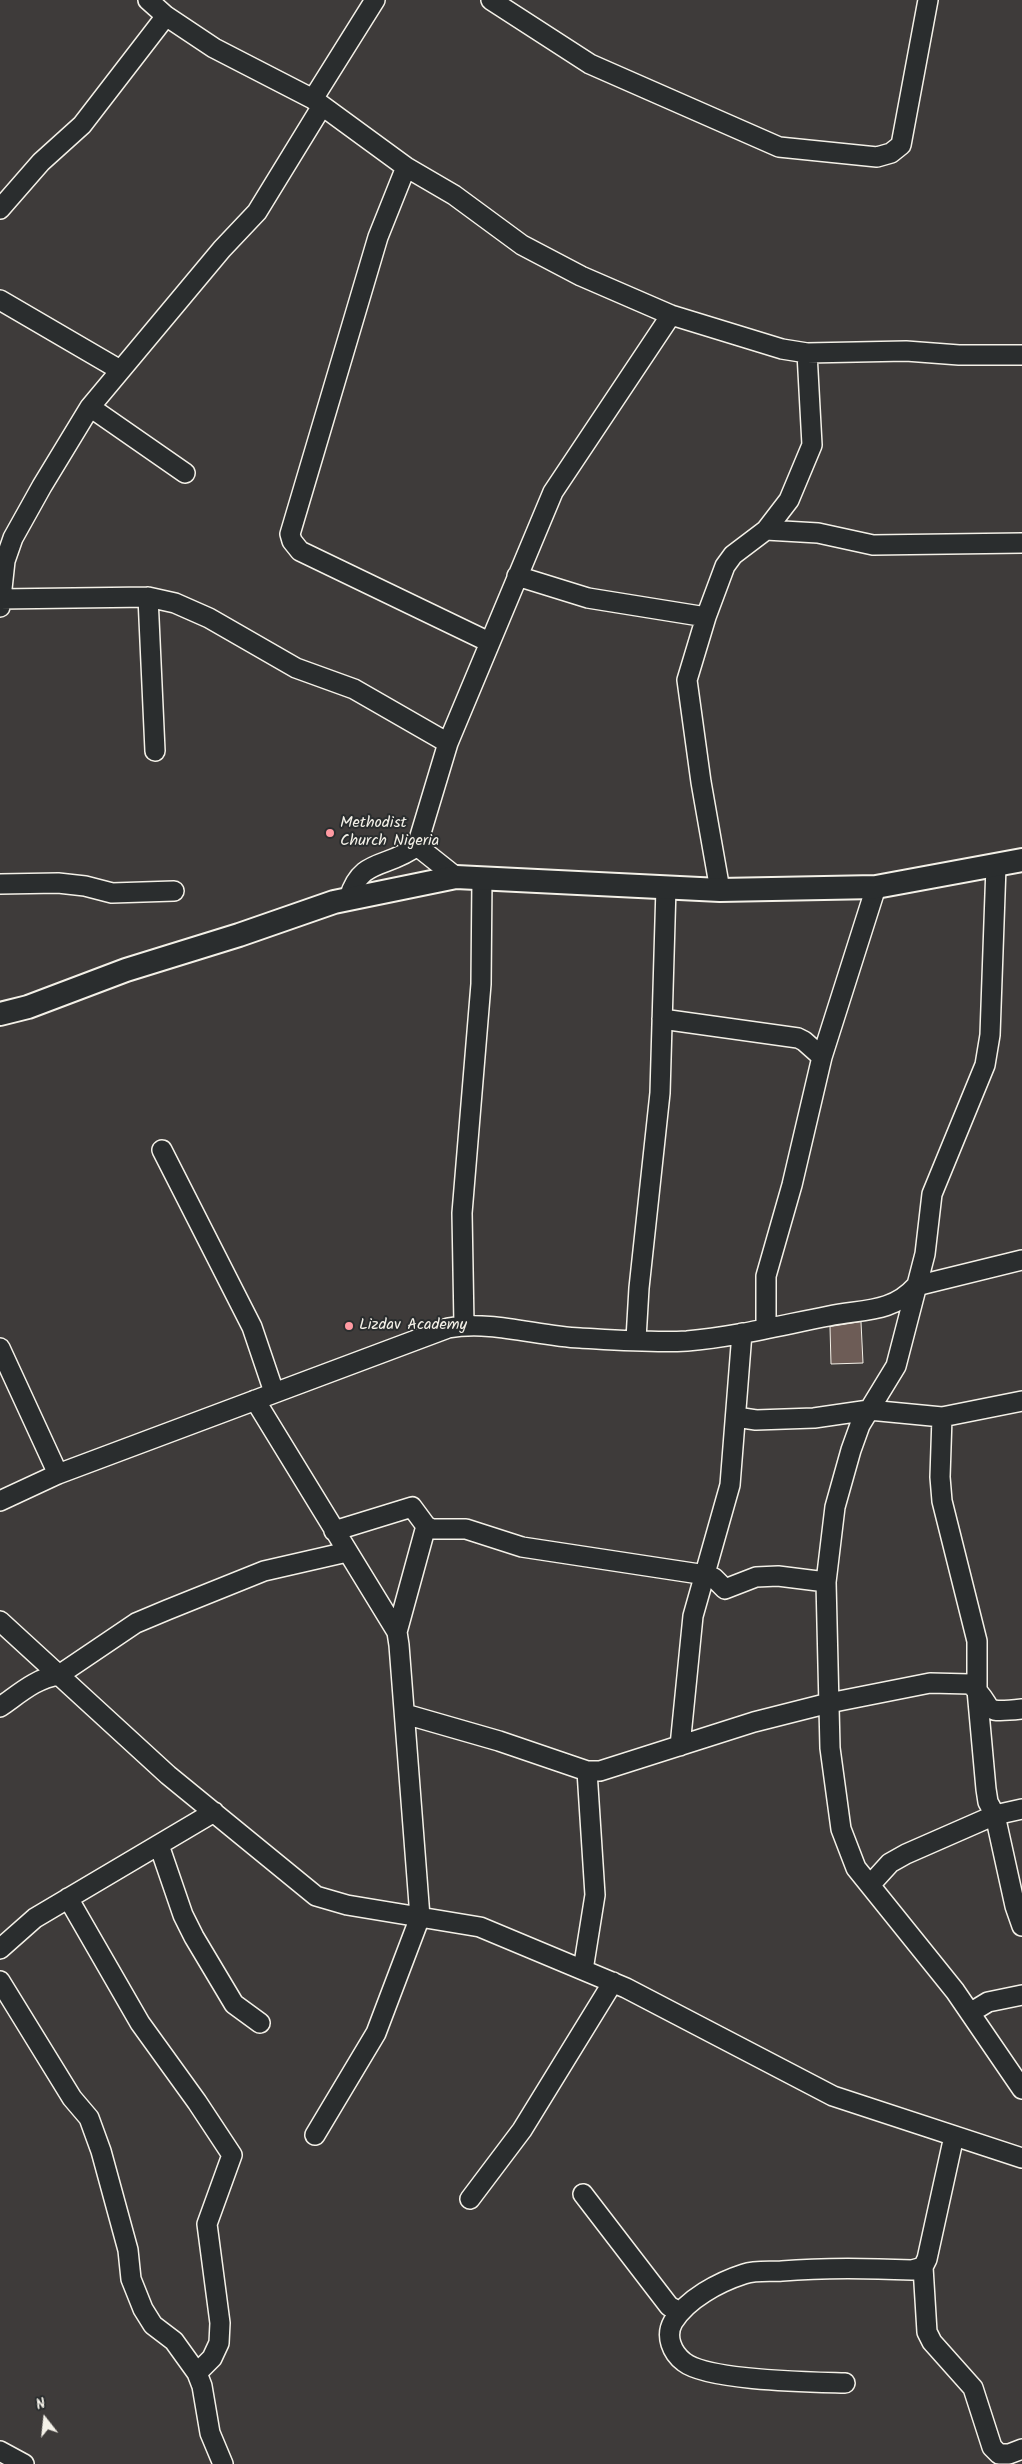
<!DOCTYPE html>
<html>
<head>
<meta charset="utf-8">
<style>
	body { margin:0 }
	#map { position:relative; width:1022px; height:2464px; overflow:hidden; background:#3e3b3a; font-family:Kalam,sans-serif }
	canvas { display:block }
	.north { position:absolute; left:20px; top:2394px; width:50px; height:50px; -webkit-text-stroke:4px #2a2d2e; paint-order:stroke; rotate:344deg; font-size:14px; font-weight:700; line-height:20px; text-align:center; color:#f4f1e8 }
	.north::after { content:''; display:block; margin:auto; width:18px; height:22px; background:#f4f1e8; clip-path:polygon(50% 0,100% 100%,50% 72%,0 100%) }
</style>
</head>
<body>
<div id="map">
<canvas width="1022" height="2464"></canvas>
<div class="north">N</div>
</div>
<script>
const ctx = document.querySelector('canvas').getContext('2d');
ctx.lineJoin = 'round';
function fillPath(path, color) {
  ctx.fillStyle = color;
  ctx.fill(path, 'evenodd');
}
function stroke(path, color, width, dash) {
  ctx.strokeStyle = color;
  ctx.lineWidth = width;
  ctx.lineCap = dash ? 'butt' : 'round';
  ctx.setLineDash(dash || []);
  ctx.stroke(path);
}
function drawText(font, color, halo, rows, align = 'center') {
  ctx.font = font + ' Kalam,sans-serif';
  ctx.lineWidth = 4;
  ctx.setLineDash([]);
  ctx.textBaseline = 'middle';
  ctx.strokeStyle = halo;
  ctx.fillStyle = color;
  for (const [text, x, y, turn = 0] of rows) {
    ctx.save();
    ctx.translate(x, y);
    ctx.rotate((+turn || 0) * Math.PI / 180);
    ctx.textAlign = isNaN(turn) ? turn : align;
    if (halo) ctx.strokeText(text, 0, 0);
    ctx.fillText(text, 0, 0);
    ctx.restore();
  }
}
const building = new Path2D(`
	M861,1322L863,1363L831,1364L830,1327Z`);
fillPath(building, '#6d5c56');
stroke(building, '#f4f1e8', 1);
const minor = new Path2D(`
	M148,0L166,16L214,48L313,99L406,167L454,195L522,245L581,276L671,315L782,349L807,353L906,351L959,355H1022
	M491,0L590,64L779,147L877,157L891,153L901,145L928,0
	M313,99L375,0
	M406,167L378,237L290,534L292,541L300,551L489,642
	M0,209L41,162L82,125L166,16
	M0,300L120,370
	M90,407L185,473
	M766,530L818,533L873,545L1022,543
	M517,576L588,598L706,617
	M148,597L155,751
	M0,599L148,597L175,603L209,618L296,668L354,689L448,743
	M0,607L5,561L13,538L42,486L90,407L222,249L257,212L322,106
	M417,846L456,877
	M996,866L990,1035L985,1065L932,1194L925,1254L896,1366L860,1425L851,1450L835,1507L826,1582L830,1748L841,1829L856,1868L955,1991L1022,2089
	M0,884L58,883L85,886L112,893L174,891
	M720,890L701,782L687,680L706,617L725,566L733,555L766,530L789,500L812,445L807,353
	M349,898C361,857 387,869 417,846L448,743L553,492L671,315
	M662,1019L798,1038L804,1041L822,1057
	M162,1150L252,1327L274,1392
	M464,1325L462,1213L481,984L482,878
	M766,1328V1276L792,1185L822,1057L876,887
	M636,1339L639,1288L660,1093L666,887
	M0,1348L58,1474
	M255,1400L397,1632L399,1645L420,1917L376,2033L315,2135
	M736,1417L756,1420L814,1418L869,1410L942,1417L1022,1401
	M942,1417L940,1477L942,1501L977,1641V1690L986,1789L988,1802L995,1815L1015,1906L1022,1926
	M0,1501L58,1474L448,1328C491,1320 537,1336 580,1338C614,1340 653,1343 687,1341C735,1337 782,1325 829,1316C863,1309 892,1313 916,1286L1022,1260
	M334,1531L412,1507L426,1526L432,1529H466L522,1547L706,1575L714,1578L725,1589L756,1577L778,1576L826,1582
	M0,1621L168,1775L316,1896L347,1905L480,1927L626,1988L833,2096L1022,2158
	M397,1632L426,1526
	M0,1707C19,1694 36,1678 59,1675L136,1623L167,1610L264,1571L347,1552
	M405,1714L499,1741L587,1771H600L754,1722L829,1703L930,1683L970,1684C998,1708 976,1714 1022,1709
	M680,1746L693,1616L730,1485L742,1333
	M159,1845L183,1915L194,1937L234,2004L260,2023
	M870,1885L890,1863L906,1854L995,1815L1022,1809
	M68,1898L140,2023L197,2102L232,2155L207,2224L220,2323L219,2343L212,2358L197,2373
	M0,1949L35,1918L214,1812
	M583,1970L595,1895L587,1771
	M0,1981L72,2098L89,2118L101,2151L128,2250L131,2279L143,2309L153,2325L174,2341L197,2373L202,2386L210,2433L223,2464
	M970,2013L988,2002L1022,1995
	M954,2136L927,2259L923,2267L927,2332L932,2342L973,2388L992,2447L999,2454H1009L1022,2449
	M583,2194L669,2306L679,2312
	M470,2199L522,2130L613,1982
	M845,2383C812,2382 708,2381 684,2362C672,2353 665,2336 673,2322C687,2299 719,2282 744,2274C756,2270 770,2272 782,2271C826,2267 868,2268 912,2270L923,2267
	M0,2451L24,2464`);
const tertiary = new Path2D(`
	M0,1014L28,1007L126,970L239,935L334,902L456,877L720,890L876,887L1022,860`);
stroke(minor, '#f4f1e8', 22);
stroke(tertiary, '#f4f1e8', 26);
stroke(minor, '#2a2d2e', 19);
stroke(tertiary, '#2a2d2e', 22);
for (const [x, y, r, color] of [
	[330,833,5,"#ff9aa2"],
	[349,1326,5,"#ff9aa2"]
]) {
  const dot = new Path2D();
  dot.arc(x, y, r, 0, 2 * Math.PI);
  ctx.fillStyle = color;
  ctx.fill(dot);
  stroke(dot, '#2a2d2e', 2);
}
drawText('16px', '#f4f1e8', '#2a2d2e', [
	["Methodist",340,824],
	["Church Nigeria",340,842],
	["Lizdav Academy",359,1326]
], 'left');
</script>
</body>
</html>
